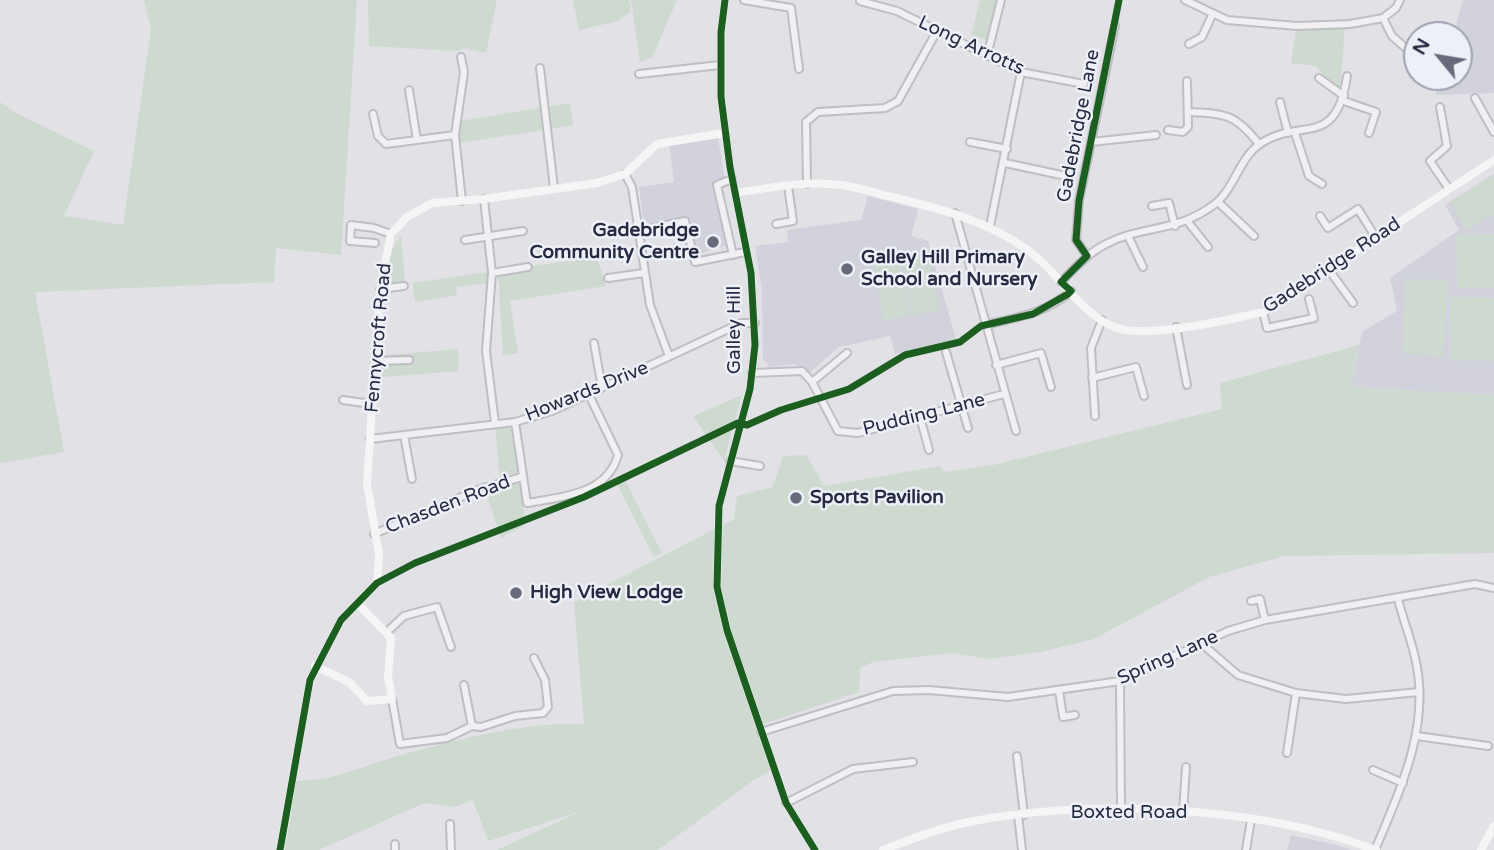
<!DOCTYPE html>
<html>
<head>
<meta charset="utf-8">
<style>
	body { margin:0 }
	#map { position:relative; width:1494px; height:850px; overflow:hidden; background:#e1e1e6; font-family:"Varela Round",sans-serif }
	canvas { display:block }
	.north { position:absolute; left:1403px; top:21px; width:70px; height:70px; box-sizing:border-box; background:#eef0f7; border:2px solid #9ea1af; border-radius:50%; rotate:300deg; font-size:19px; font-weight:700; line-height:28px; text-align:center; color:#262a42 }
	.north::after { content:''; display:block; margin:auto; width:24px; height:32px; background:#676a7b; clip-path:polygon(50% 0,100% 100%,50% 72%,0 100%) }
</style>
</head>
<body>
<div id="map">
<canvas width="1494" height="850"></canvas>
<div class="north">N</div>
</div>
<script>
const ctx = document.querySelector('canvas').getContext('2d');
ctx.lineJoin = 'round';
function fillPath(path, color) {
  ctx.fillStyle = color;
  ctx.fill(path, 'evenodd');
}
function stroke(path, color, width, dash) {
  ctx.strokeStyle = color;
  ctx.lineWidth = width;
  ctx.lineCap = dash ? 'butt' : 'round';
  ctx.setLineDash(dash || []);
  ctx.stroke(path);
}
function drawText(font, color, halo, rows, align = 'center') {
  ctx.font = font + ' "Varela Round",sans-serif';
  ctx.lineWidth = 5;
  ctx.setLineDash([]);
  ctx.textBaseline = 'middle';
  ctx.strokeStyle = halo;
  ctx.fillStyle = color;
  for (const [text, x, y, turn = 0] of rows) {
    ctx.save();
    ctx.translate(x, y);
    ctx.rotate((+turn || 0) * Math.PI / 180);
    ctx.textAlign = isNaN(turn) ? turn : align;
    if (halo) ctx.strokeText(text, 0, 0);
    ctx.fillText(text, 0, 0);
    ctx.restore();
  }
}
fillPath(new Path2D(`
	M1463,0H1494V93L1435,95L1441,77H1459V35H1453Z
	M718,138L726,187L716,189L726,246L698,254L688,218L644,224L639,187L674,182L669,144Z
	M1494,174V395L1351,387L1362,332L1397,311L1390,278L1459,230L1445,205Z
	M868,196L918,209L911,236L928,241L956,339L895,354L890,336L839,347L810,372L795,364L770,367L763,359L762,291L755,246L788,242L787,230L861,220Z
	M1291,835L1337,845L1352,850H1287Z`), '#d1d2dc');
fillPath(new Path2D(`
	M144,0H357L341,255L276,248L274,282L35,292L64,452L0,463V102L14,112L94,151L64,216L123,225L151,29Z
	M368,0H497L486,53L464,48L457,51L369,46Z
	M573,0H629L631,11L618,21L579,30Z
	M631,0H677L652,58L640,62Z
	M980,0H999L989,40L971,36Z
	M1345,27L1340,90L1330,84L1316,66L1291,63L1296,30Z
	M570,103L573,125L460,143L459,121Z
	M1494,176V214L1466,230L1450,201Z
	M1494,234V288H1458L1456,235Z
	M401,236L405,282L393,283L386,276C388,261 391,247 401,236Z
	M928,254L940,310L913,315L902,259Z
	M597,257L606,286L510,301L518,353L503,356L498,271Z
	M900,259L911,315L884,320L873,264Z
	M489,272V283L456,287L457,295L415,302L413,283Z
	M1405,279L1448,280L1443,357L1403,353Z
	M1450,297L1494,298V361L1450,360Z
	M1359,345L1351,387L1494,395V553L1284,556L1209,577L1094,639L1041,652L989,659L952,653L873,662L860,668L859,692L757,726L772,770L754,780L658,850H497L579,812L488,841L473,800L454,807L424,803L319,850H285L296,781C336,781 367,764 405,754C461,739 525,722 584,724L574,602L734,519L737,496L773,487L783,456L806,455L824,486L940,466L944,472L993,465L1222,409L1220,383Z
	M458,349L459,371L383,377L378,356Z
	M742,395L724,461L693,416Z
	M495,425L511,429L519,474L500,479Z
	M625,480L662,553L654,557L617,484Z
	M511,483L521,484L525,525L501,538L485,490Z`), '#cedad0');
const street = new Path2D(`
	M744,0L791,8L799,69
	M1185,0L1227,20L1297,26L1350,24L1383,18L1396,8L1400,0
	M860,1L897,11L1021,72L1084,84
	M1383,18L1392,36L1409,51
	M1189,44L1202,37L1213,13
	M987,56L1001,0
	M461,57L464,72L455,135L462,201
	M540,68L554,188
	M639,74L720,65
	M1319,78L1344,96
	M409,90L417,140
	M1475,98L1494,132
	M1344,101L1376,112L1369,133
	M1280,102L1288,133
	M1440,107L1447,146L1430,161L1449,189
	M1189,112C1227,114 1235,114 1259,144
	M373,114L378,136L386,144L455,135
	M1168,130L1183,132L1188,127L1187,81
	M1295,133L1309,176L1322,184
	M970,142L1007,149
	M1091,142L1156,135
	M1005,163L1066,176
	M625,174L632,187L650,305L669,356
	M732,179L717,185L733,255
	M807,184L806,122L818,112L885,108L898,101L937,31
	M484,199L492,273L486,351L495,423
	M1218,202L1254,236
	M1152,206L1169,203L1175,226
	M955,213L1016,431
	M1320,216L1328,228L1358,209L1376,238
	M1188,222L1208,247
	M776,224L793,221L788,186
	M990,226L1021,72
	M639,231L685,221L695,262L745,252
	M1128,236L1143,267
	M465,240L523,231
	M375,243L350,241L351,225L374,228L391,234
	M1087,256L1076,240L1079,201L1115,26
	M1329,270L1353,303
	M492,273L528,267
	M608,278L644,273
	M1061,282C1075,268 1088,253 1106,244C1144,224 1175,234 1215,204C1234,189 1240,157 1260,144C1301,116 1336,151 1347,76
	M380,289L404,286
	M1263,312L1267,328L1314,318L1309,299
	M985,325C1016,318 1047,313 1071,291
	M1176,327L1187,385
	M594,343L602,388
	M946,352L968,428
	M375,361L409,360
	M996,365L1041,353L1051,387
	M752,373L802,371L812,382L838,431L858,433L1004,394
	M1092,378L1136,367L1144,396
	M812,382L847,353
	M343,400L371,404
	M1095,416L1091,348L1102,320
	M920,417L929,450
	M515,422L527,503C561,497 607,495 618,455L589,395
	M404,435L412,479
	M370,439L515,422L552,411L741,323H755
	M730,461L760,466
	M374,534L480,489L522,477
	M1251,601L1260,599L1265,620
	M388,631L404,616L437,607L451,647
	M1201,643L1238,675L1296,693L1346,699L1419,692
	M1120,681L1121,810
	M464,685L472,726
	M1059,691L1063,717L1075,715
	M392,699L400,744L447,738L472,726L481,727L515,716L543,713L548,707L545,680L534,658
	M761,732L893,691L929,690L1008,697L1120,681L1228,631L1265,620L1475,584L1494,588
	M1417,736L1488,746
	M1287,753L1296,693
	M1017,756L1024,815
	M1373,770L1403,783
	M786,803L853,769L913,762
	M1183,812L1186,767
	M1018,815L1022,850
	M450,824L451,850
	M395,850V844
	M1246,850L1251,820
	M1375,850C1400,790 1430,728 1416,662C1412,641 1403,620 1398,599`);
stroke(street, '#bebec4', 10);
stroke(street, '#f0f0f3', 6);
stroke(new Path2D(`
	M725,0L721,32V97L730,167L751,273L755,345L750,389L719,506L717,587L727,630L786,803L815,850
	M735,193C769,188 806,180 841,185C858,187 875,193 892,197C942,209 988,221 1029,251C1060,273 1080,315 1117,328C1148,338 1229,320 1263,312L1494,160
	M315,666L349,682L367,701L392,699L388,677L391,638L358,604
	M280,850L310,680L341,620L377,583L379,555L367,483L380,289L391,234L407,217L432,203L484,199L597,183L625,174L657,144L724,133
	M883,850C909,840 936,829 964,823C1088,798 1257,805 1376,850
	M1481,850L1494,826`), '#f5f5f6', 8);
stroke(new Path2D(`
	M725,0L721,32V97L730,167L751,273L755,345L750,389L719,506L717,587L727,630L786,803L815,850
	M280,850L310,680L341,620L377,583L415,563L584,497L738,423L747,425L781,410L849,389L905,355L960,342L981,326L1033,314L1068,294L1071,291L1061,282L1087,256L1076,240L1079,201L1119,0`), '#1b5e20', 7);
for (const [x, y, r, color] of [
	[713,242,7,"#676a7b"],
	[847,269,7,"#676a7b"],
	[796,498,7,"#676a7b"],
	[516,593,7,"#676a7b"]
]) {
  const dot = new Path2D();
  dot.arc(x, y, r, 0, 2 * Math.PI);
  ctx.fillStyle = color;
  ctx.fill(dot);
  stroke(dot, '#eef0f7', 2.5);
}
drawText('19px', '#262a42', '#eef0f7', [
	["Long Arrotts",971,46,25],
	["Gadebridge Lane",1079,126,-79],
	["Gadebridge Road",1332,266,-33],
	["Galley Hill",735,330,-90],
	["Fennycroft Road",379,338,-85],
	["Howards Drive",587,392,-22],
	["Pudding Lane",924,415,-14],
	["Chasden Road",448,505,-21],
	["Spring Lane",1168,658,-24],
	["Boxted Road",1129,813]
]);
drawText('bold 19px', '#262a42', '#eef0f7', [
	["Gadebridge",699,231,"right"],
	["Community Centre",699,253,"right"],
	["Galley Hill Primary",861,258],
	["School and Nursery",861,280],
	["Sports Pavilion",810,498],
	["High View Lodge",530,593]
], 'left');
</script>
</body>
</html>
